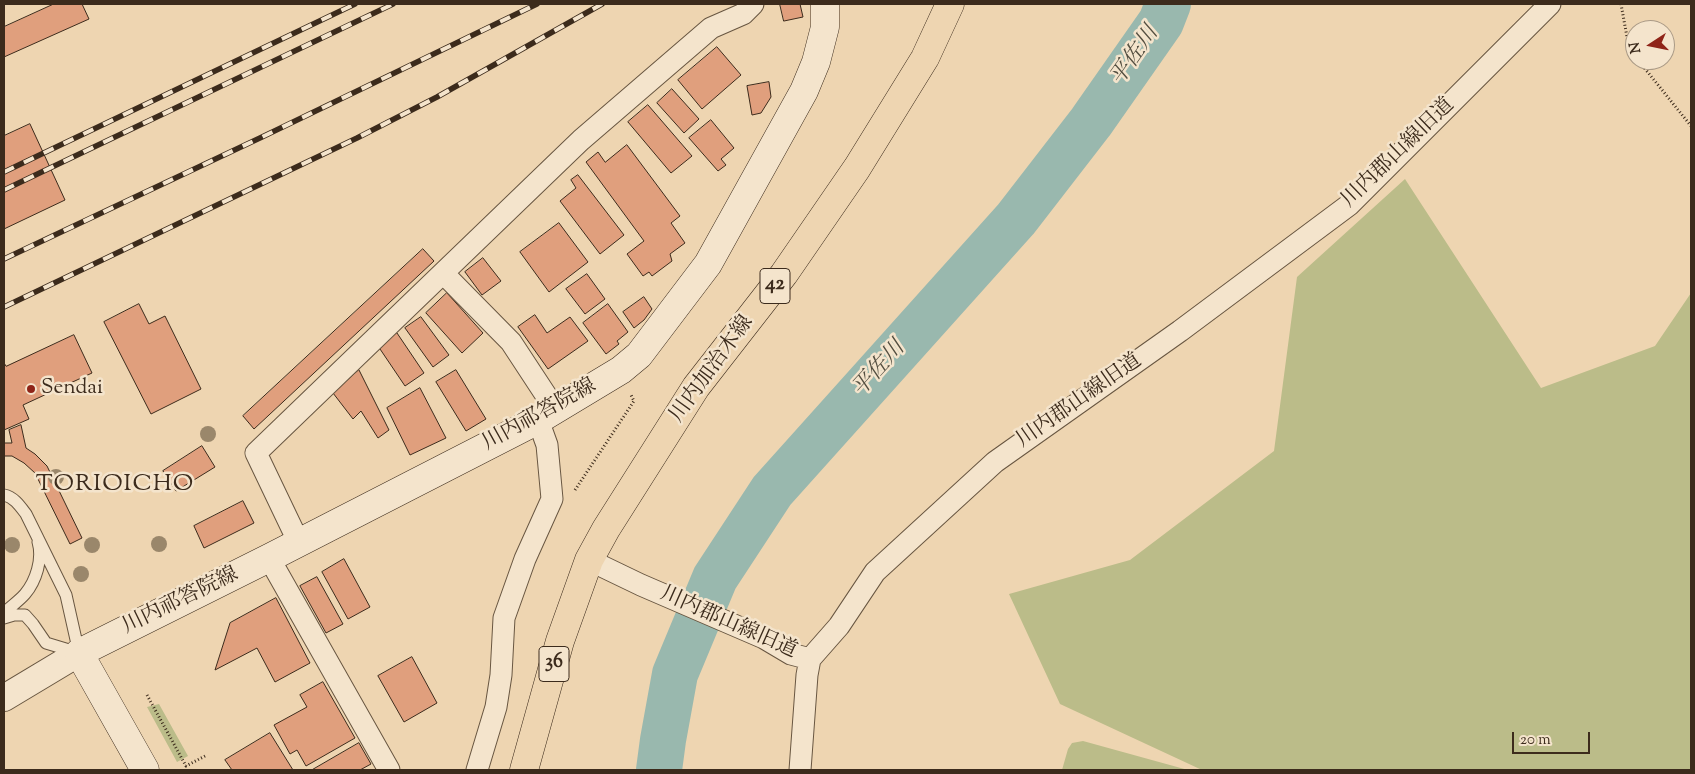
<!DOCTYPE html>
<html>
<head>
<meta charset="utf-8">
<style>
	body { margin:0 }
	#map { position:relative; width:1695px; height:774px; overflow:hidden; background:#eed5b1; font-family:"Sorts Mill Goudy",serif }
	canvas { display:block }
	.frame { position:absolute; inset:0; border:5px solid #3c2b1c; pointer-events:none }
	.north { position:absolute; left:1625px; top:20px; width:50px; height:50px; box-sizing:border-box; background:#f4e4cc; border:1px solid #aa9a86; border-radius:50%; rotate:259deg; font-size:14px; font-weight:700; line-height:20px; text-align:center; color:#3c2b1c }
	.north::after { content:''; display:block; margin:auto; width:18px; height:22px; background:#8f2418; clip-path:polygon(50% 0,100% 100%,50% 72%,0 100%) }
	.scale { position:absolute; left:1512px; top:732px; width:78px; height:22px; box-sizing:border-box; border:2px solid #3c2b1c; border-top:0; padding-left:6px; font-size:15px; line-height:18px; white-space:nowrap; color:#3c2b1c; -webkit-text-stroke:4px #f4e4cc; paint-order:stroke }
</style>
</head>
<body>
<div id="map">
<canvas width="1695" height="774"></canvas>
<div class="frame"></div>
<div class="north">N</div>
<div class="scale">20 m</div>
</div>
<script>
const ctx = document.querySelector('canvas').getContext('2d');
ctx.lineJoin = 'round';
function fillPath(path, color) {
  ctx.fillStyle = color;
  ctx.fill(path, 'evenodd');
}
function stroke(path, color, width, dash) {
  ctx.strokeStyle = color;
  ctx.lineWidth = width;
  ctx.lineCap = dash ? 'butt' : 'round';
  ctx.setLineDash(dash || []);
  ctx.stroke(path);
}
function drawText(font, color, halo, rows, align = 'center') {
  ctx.font = font + ' "Sorts Mill Goudy","Noto Serif JP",serif';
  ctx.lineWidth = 5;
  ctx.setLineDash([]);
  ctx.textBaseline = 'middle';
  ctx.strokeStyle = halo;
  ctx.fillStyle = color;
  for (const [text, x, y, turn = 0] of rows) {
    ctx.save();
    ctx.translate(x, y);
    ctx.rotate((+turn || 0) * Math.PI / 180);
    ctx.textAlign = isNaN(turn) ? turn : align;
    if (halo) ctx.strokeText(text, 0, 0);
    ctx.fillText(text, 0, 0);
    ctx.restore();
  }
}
fillPath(new Path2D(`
	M1405,179L1541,388L1655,346L1691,293V770H1202L1060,704L1009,594L1130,560L1274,451L1297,277Z
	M159,704L188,756L177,762L147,707Z
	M1083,741L1188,770H1062L1068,749L1072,743Z`), '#bbbc89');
stroke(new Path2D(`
	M659,770L663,740L675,674L715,578L772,491L1016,219L1091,122L1161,22L1168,4`), '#99b8ae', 46);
const building = new Path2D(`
	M54,4H82L89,19L4,57V27Z
	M780,4H800L803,17L784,21Z
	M717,47L741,75L702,109L678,80Z
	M769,82L771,97L761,113L752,115L747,86Z
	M672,89L699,119L684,133L657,103Z
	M648,105L692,156L671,173L628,122Z
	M711,120L734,148L721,159L726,165L718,171L689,138Z
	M30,124L65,200L4,229V136Z
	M627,145L680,216L671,223L685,243L670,254L672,261L652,276L649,272L643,276L627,254L644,241L586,162L598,152L605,162Z
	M578,175L624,235L600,254L560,201L576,188L571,180Z
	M559,223L588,262L549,292L520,252Z
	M423,249L434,261L254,429L243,416Z
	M483,258L501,281L482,295L465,272Z
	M587,274L605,299L585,314L566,289Z
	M447,293L483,333L462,353L426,313Z
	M644,297L652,309L644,320L634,328L623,312Z
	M139,304L149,324L165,316L201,389L151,414L104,322Z
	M608,304L628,332L617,341L619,344L606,354L583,323Z
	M535,315L547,333L570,317L588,341L548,369L518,327Z
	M421,317L449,355L433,367L405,328Z
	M397,333L424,373L405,386L378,346Z
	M74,335L92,373L23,405L29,419L4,430V363L6,366Z
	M359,370L389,430L378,438L361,411L353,419L333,393Z
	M456,370L486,419L466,431L436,382Z
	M420,388L446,438L410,455L387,408Z
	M21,425L26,448L35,454L47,466L82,538L70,544L35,473L24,463L12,456H4V443H12L9,430Z
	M202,446L215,467L176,491L163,471Z
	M243,501L254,523L204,548L194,526Z
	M344,559L370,607L348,619L322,572Z
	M317,577L343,624L326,633L300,586Z
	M276,598L310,663L275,682L257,648L215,670L230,623Z
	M412,657L437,703L404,722L378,676Z
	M323,682L355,738L306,766L297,750L290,754L274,725L307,707L300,695Z
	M270,733L293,770H232L225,760Z
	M359,743L371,764L360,770H312Z`);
fillPath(building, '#e09f7d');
stroke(building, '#3c2b1c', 1);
const service = new Path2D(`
	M4,495C14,497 20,506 26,514L66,595L79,653L46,643L33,624L25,615H14L4,618
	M4,613C10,607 19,601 25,594C36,581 43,559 38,542`);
const minor = new Path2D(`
	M443,273L511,342L555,409
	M299,543L256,453L581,140L711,28L743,14L753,4
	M269,558L389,770
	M589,560L641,585L764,638L791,654L810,659
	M810,659L839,626L875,572L995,462L1180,331L1349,205L1550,4
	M477,770L496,707L501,675L504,618L525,559L552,499L547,445L538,420
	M800,770L807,675L810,659`);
const tertiary = new Path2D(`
	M4,698L79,653`);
const secondary = new Path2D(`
	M145,770L79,653L269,558L538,420L621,370L639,355L708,264L804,91L816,62L825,27V4`);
const primary = new Path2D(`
	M524,770L560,641L589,560L606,529L696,387L784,274L857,168L925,58L950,4`);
stroke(service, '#685641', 13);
stroke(minor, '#685641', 23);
stroke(tertiary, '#685641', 28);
stroke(secondary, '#3c2b1c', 29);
stroke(primary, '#3c2b1c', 29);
stroke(new Path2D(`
	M1621,4L1629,48L1635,56
	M1638,60L1691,126
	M575,490L634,401L631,395
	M147,695L186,766L207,755`), '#3c2b1c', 3, [1, 2.5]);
stroke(service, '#f4e4cc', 11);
stroke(minor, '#f4e4cc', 21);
stroke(tertiary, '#f4e4cc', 26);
stroke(secondary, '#f4e4cc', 28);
stroke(primary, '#eed5b1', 28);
const rail = new Path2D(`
	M4,172L355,4
	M4,190L393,4
	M4,259L262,137L537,4
	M4,307L357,138L437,97L602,4`);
stroke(rail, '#3c2b1c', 5.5);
stroke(rail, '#f4e4cc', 4, [11]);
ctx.fillStyle = '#9a876b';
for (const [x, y] of [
	[208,434],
	[56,477],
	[159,544],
	[12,545],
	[92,545],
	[81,574]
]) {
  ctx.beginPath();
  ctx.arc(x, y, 8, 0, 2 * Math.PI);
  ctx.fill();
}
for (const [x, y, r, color] of [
	[31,389,5,"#8f2418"]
]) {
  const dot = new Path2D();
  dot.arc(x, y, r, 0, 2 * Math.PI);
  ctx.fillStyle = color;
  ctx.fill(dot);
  stroke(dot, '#f4e4cc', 2);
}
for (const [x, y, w] of [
	[775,286,30],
	[554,664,30]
]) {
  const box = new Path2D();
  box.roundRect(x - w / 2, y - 17.5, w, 35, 4);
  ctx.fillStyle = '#f4e4cc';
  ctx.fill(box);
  stroke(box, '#3c2b1c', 1);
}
drawText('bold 20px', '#3c2b1c', null, [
	["42",775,286],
	["36",554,664]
]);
drawText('21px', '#3c2b1c', '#f4e4cc', [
	["川内郡山線旧道",1399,154,-44],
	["川内加治木線",713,370,-54],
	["川内郡山線旧道",1080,402,-35],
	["川内祁答院線",540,416,-29],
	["川内祁答院線",181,602,-26],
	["川内郡山線旧道",728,624,24]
]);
drawText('21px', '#3c2b1c', '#f4e4cc', [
	["Sendai",41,389]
], 'left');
drawText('italic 22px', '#534e40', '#f4e4cc', [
	["平佐川",1136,57,-55],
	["平佐川",880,370,-48]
]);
ctx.letterSpacing = '1px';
drawText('24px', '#3c2b1c', '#f4e4cc', [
	["TORIOICHO",115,486]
]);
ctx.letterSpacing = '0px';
</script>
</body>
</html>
